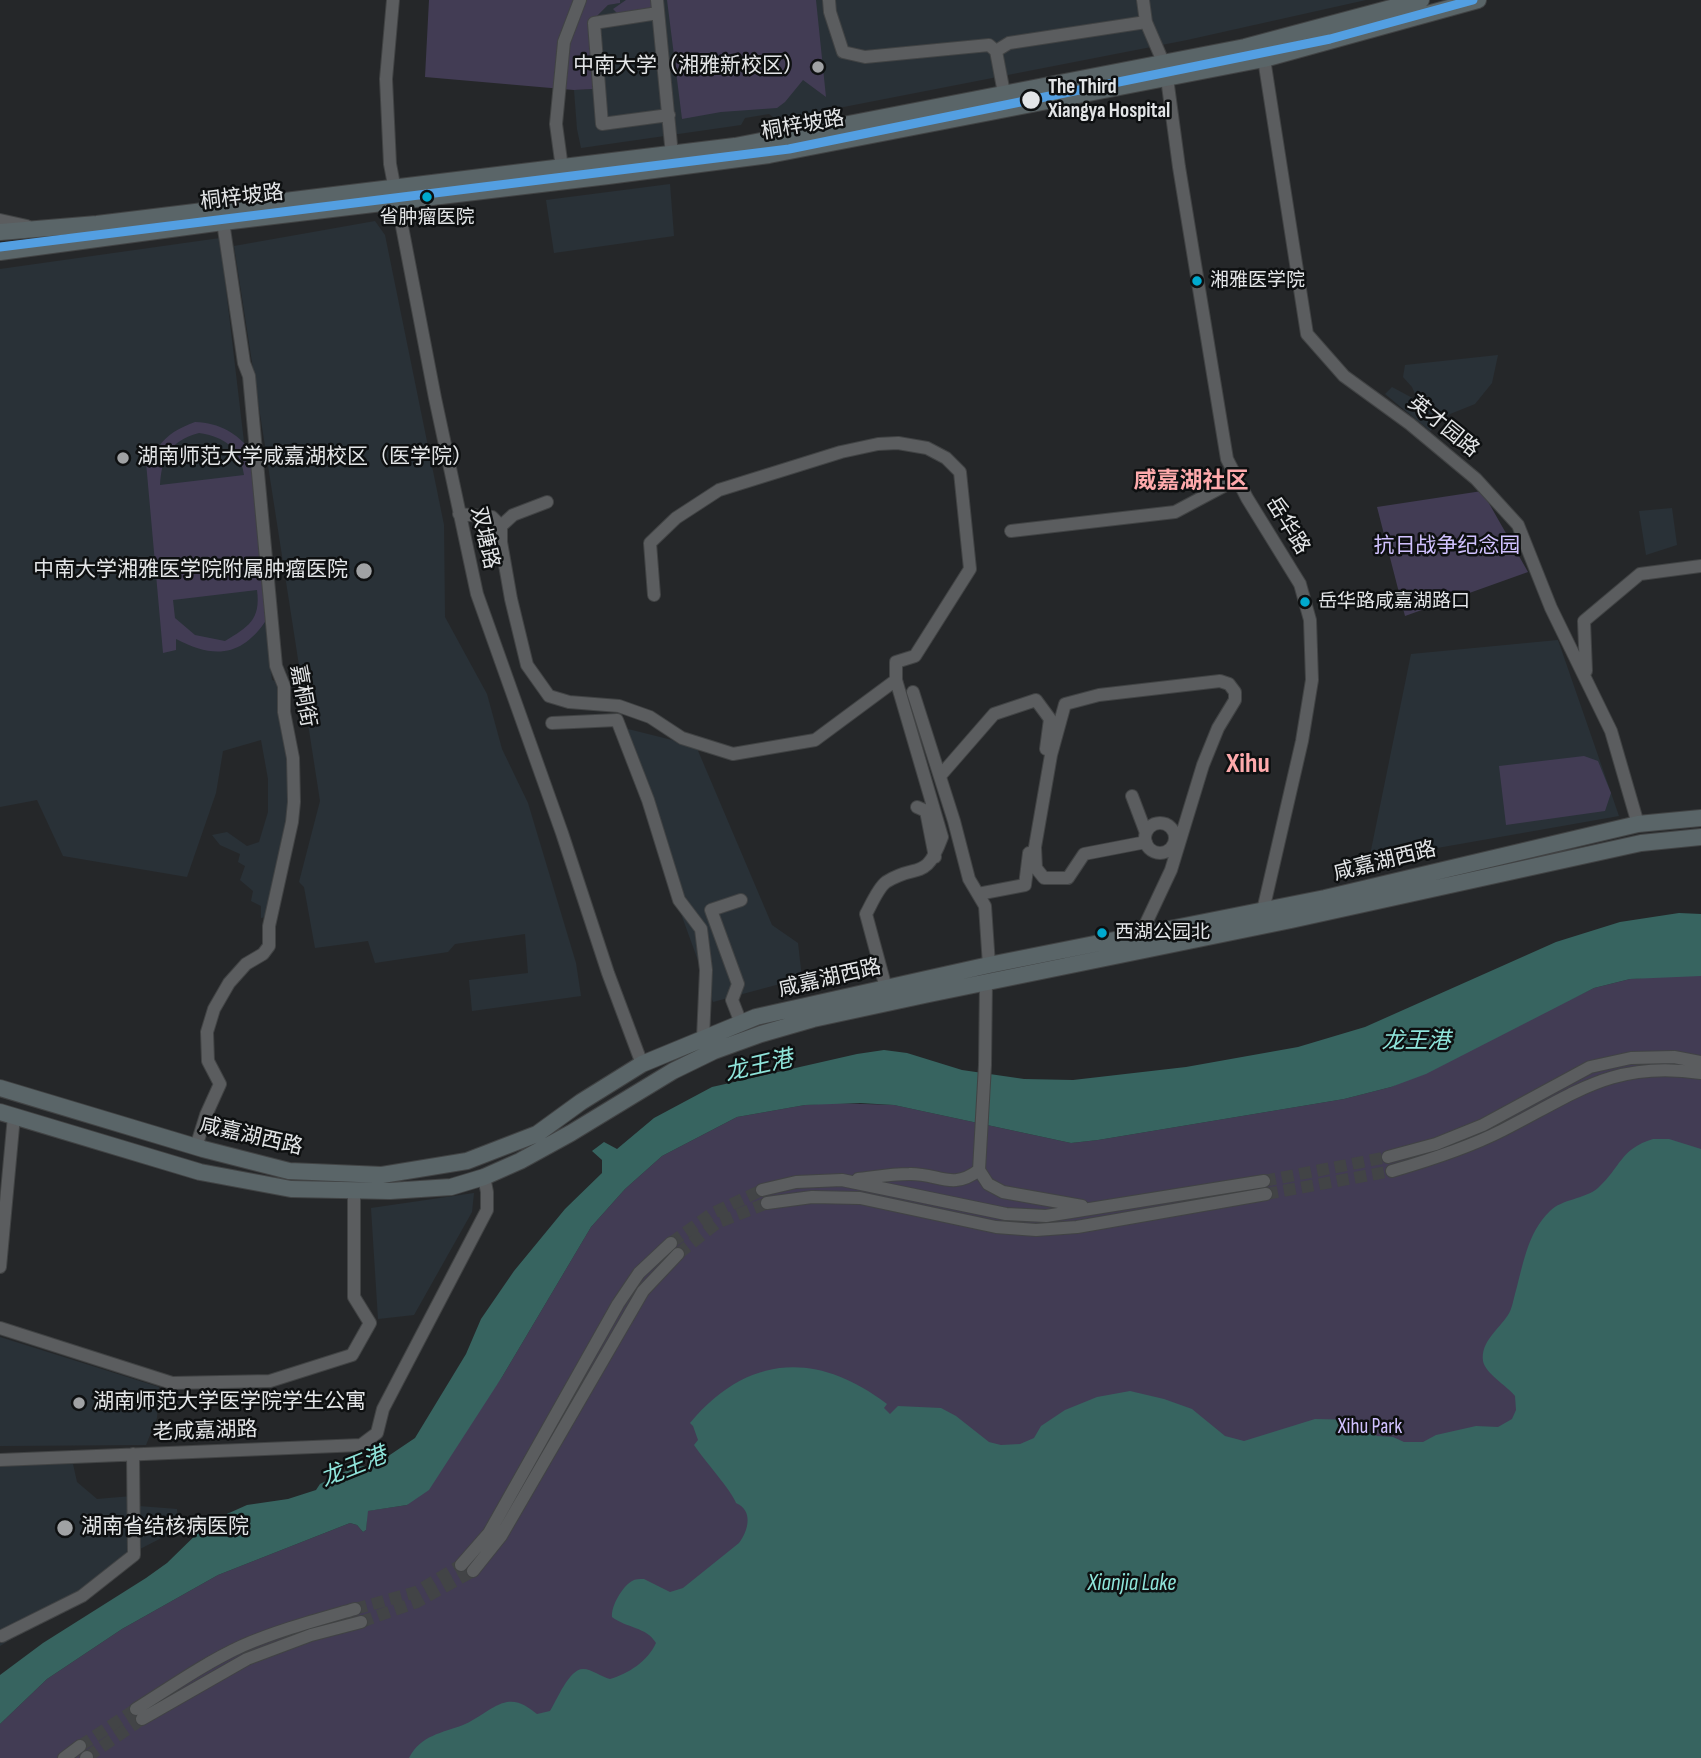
<!DOCTYPE html>
<html>
<head>
<meta charset="utf-8">
<style>
	body { margin:0 }
	canvas { display:block; background:#252729 }
</style>
</head>
<body>
<canvas width="1701" height="1758"></canvas>
<script>
const ctx = document.querySelector('canvas').getContext('2d');
ctx.lineJoin = 'round';
function fillPath(path, color) {
  ctx.fillStyle = color;
  ctx.fill(path, 'evenodd');
}
function stroke(path, color, width, dash) {
  ctx.strokeStyle = color;
  ctx.lineWidth = width;
  ctx.lineCap = dash ? 'butt' : 'round';
  ctx.setLineDash(dash || []);
  ctx.stroke(path);
}
function drawText(font, color, halo, rows, align = 'center') {
  ctx.font = font + ' "Sofia Sans Condensed","Noto Sans SC",sans-serif';
  ctx.lineWidth = 5;
  ctx.setLineDash([]);
  ctx.textBaseline = 'middle';
  ctx.strokeStyle = halo;
  ctx.fillStyle = color;
  for (const [text, x, y, turn = 0] of rows) {
    ctx.save();
    ctx.translate(x, y);
    ctx.rotate((+turn || 0) * Math.PI / 180);
    ctx.textAlign = isNaN(turn) ? turn : align;
    if (halo) ctx.strokeText(text, 0, 0);
    ctx.fillText(text, 0, 0);
    ctx.restore();
  }
}
fillPath(new Path2D(`
	M620,0H1366L1187,40L777,120L769,114L745,118L741,125L581,148L577,129L574,90L593,89L591,22L608,5L619,3Z
	M670,184L674,236L554,253L546,200Z
	M375,221L385,235L444,525L445,617L487,694L502,749L528,803L576,963L581,996L472,1011L469,980L528,973L525,934L455,944L448,952L375,963L368,941L315,948L304,887L299,882L320,801L234,246Z
	M220,238L272,680L283,684L293,780L271,916L261,918V906L251,901L253,891L240,880L245,866L238,862L240,854L220,845L212,835L227,832L247,846L259,842L268,812V779L261,740L223,751L216,793L187,877L63,856L37,800L0,807V269Z
	M1498,355L1492,383L1475,404L1450,414L1430,431L1385,394L1392,387L1418,401L1412,387L1403,377L1405,365Z
	M1672,508L1677,545L1646,555L1639,511Z
	M1558,640L1619,816L1369,860L1411,654Z
	M624,728L696,746L772,925L798,943L802,978L713,1002L671,886Z
	M474,1193L472,1212L414,1315L378,1319L371,1208Z
	M0,1337L159,1387L157,1418L146,1445L0,1446Z
	M73,1464L77,1482L97,1499L132,1496L128,1557L88,1592L0,1646V1465Z
	M139,1506L177,1509L179,1529L140,1549Z`), '#293137');
fillPath(new Path2D(`
	M429,0H620V3L608,5L591,22L593,89L574,90L425,77Z
	M626,0H651L652,10L620,16L613,9Z
	M667,0H816L826,97L803,80L785,102L777,108L721,112L682,119Z
	M195,422C220,423 237,433 252,452L267,619C242,657 214,659 176,639V650L163,653L145,451L158,448C167,434 179,428 195,422ZM199,433C225,437 240,448 244,475L160,485C162,456 170,441 199,433ZM257,590C261,620 248,627 225,641L195,635L175,618L173,600Z
	M1482,491L1528,572L1405,616L1377,507Z
	M1584,756L1598,761L1611,793L1605,811L1506,825L1499,766Z
	M1668,976H1701V1758H0V1724L47,1679L122,1629L218,1575L350,1523L357,1525L363,1532L366,1530L367,1511L407,1505L502,1377L591,1227L625,1189L662,1156L737,1117L805,1105L833,1103L894,1105L1071,1143L1098,1140L1344,1099L1391,1087L1594,988L1630,979Z`), '#423c54');
fillPath(new Path2D(`
	M1679,913L1701,914V976L1630,979L1594,988L1426,1074L1391,1087L1344,1099L1098,1140L1071,1143L894,1105L860,1103L805,1105L737,1117L662,1156L625,1189L591,1227L502,1377L429,1490L407,1505L368,1511L366,1530L363,1532L357,1525L350,1523L218,1575L122,1629L47,1679L0,1724V1675L43,1643L146,1578L167,1563L209,1522L247,1505L288,1499L316,1490L320,1484L354,1467L375,1465L415,1438L466,1354L481,1319L514,1271L565,1209L602,1173V1160L592,1151L604,1142L617,1149L654,1118L712,1087L857,1054L884,1050L907,1053L962,1070L1024,1079L1073,1080L1186,1067L1298,1047L1365,1027L1556,942L1620,922Z
	M1653,1139H1669L1701,1149V1758H409C421,1735 442,1733 463,1725C478,1719 492,1705 507,1702C519,1700 528,1707 537,1714L550,1711C557,1700 569,1669 583,1669C592,1669 601,1677 610,1679C628,1674 648,1661 656,1643C647,1627 626,1628 612,1617C611,1606 622,1587 632,1581C635,1579 640,1579 644,1579L670,1592L683,1588L739,1543C749,1530 753,1510 736,1503C732,1491 703,1459 694,1445L698,1440L693,1426L690,1423C747,1355 816,1350 887,1404L884,1408L890,1414L898,1406L941,1408L956,1416L989,1442L1001,1445L1020,1444L1034,1438L1041,1426L1065,1410L1097,1397L1130,1391L1164,1399L1192,1409L1225,1436L1244,1441L1315,1419L1358,1420L1367,1431L1377,1436L1393,1437L1404,1442H1423L1436,1435L1476,1426L1498,1427L1512,1419L1516,1410L1515,1396C1507,1386 1485,1373 1483,1361C1480,1342 1499,1329 1508,1315C1512,1309 1513,1301 1515,1294C1523,1266 1527,1233 1550,1211C1562,1199 1585,1199 1598,1188C1621,1167 1620,1149 1653,1139Z`), '#376460');
stroke(new Path2D(`
	M1264,1181L1388,1157
	M1266,1194L1392,1171
	M671,1243L711,1214L762,1190
	M678,1254L717,1223L767,1203
	M355,1609L416,1592L461,1565
	M361,1622L417,1602L473,1571
	M80,1746L136,1709
	M87,1757L142,1719`), '#424446', 12, [12, 6]);
const minor = new Path2D(`
	M393,0L386,79L390,164L435,398L477,594L562,833L608,973L642,1064
	M657,0L672,155
	M829,0L830,12L843,52L865,57L989,45L996,51L1004,93
	M1143,0L1146,22L1164,64L1167,78L1179,167L1227,459L1247,498L1300,584L1310,620L1312,680L1302,741L1261,919
	M658,13L594,23L602,124L669,115
	M996,51L1009,43L1146,22
	M1264,59L1307,334L1344,376L1410,424L1476,479L1518,525L1551,608L1611,731L1638,824
	M562,168L556,124L564,42L580,0
	M0,220L27,226
	M459,514L492,517L501,526V542L511,599L527,665L549,696L569,702L619,706L650,717L682,738L733,754L815,740L896,680
	M501,526L513,515L547,502
	M1011,531L1175,512L1237,479
	M654,595L650,543L676,518L719,490L841,452L878,444L898,443L927,448L946,458L960,472L970,569L915,656L896,662V680L942,837C925,883 918,862 886,882C878,888 871,905 866,914L886,988
	M1586,671L1584,621L1640,574L1701,566
	M913,692L954,821L969,879L985,906L989,965
	M552,723L617,720L648,800L679,900L701,929L706,970L703,1038
	M940,776L994,714L1036,700L1050,719L1046,749
	M1132,796L1146,833
	M917,807L926,811L935,857
	M1145 838a15 15 0 1 1 30 0a15 15 0 1 1-30 0Z
	M978,894L1025,885L1029,853
	M1140,936L1171,870L1203,765L1218,728L1235,700V692L1229,684L1220,681L1099,695L1065,704L1051,755L1035,847L1036,868L1044,878H1068L1084,854L1146,842
	M986,981L985,1065L979,1170L988,1184L1003,1192L1082,1206
	M741,1023L732,1000L738,984L711,910L741,900
	M196,1147L206,1115L220,1084L208,1061L207,1032L214,1009L229,983L246,964L263,954L269,946V926L292,822L294,802L293,758L284,712V686L276,666L249,376L244,363L223,222
	M1388,1157L1436,1144L1483,1125L1590,1067L1631,1058L1674,1057L1701,1062
	M1392,1171C1430,1160 1468,1148 1503,1130C1576,1093 1614,1060 1701,1073
	M858,1179C875,1177 892,1174 909,1174C938,1173 952,1191 979,1170
	M762,1190L796,1182L842,1180L1006,1214L1046,1216L1264,1181
	M767,1203L812,1197L860,1198L996,1227L1036,1230L1077,1227L1266,1194
	M0,1267L14,1116
	M0,1328L172,1383L270,1381L352,1355L370,1323L354,1297V1190
	M0,1460L361,1445L377,1433L383,1409L487,1210V1192L484,1177
	M461,1565L489,1533L618,1304L639,1273L671,1243
	M473,1571L501,1536L643,1291L678,1254
	M2,1636L82,1596L134,1555L133,1454
	M136,1709C171,1687 205,1663 242,1646C279,1630 317,1620 355,1609
	M142,1719L247,1659L311,1635L361,1622
	M64,1758L80,1746
	M86,1758L87,1757`);
const major = new Path2D(`
	M0,232L97,224L735,146L1245,47L1421,0
	M0,252L223,222L608,176L769,155L1264,59L1478,0
	M0,1088L203,1149L289,1171L382,1175L467,1161L537,1134L581,1102L642,1064L756,1017L989,965L1325,898L1638,824L1701,818
	M0,1112L200,1172L291,1189L390,1191L451,1187L484,1177L520,1161L571,1133L673,1071L714,1051L761,1034L813,1019L929,994L1291,920L1641,843L1701,837`);
stroke(minor, '#414344', 14);
stroke(major, '#414344', 18);
stroke(minor, '#5b5d5f', 12);
stroke(major, '#5a6568', 16);
stroke(new Path2D(`
	M0,247L789,149L1330,39L1473,0`), '#539fe2', 9);
for (const [x, y, r, color] of [
	[818,67,7,"#a0a2a4"],
	[1031,100,10,"#e3e5e7"],
	[427,197,6,"#00a9ce"],
	[1197,281,6,"#00a9ce"],
	[123,458,7,"#a0a2a4"],
	[364,571,9,"#a0a2a4"],
	[1305,602,6,"#00a9ce"],
	[1102,933,6,"#00a9ce"],
	[79,1403,7,"#a0a2a4"],
	[65,1528,9,"#a0a2a4"]
]) {
  const dot = new Path2D();
  dot.arc(x, y, r, 0, 2 * Math.PI);
  ctx.fillStyle = color;
  ctx.fill(dot);
  stroke(dot, '#0e1011', 2.5);
}
drawText('19px', '#e3e5e7', '#0e1011', [
	["省肿瘤医院",427,218,"center"],
	["湘雅医学院",1210,281],
	["岳华路咸嘉湖路口",1318,602],
	["西湖公园北",1115,933]
], 'left');
drawText('21px', '#e3e5e7', '#0e1011', [
	["中南大学（湘雅新校区）",804,67,"right"],
	["湖南师范大学咸嘉湖校区（医学院）",137,458],
	["中南大学湘雅医学院附属肿瘤医院",348,571,"right"],
	["湖南师范大学医学院学生公寓",93,1403],
	["湖南省结核病医院",81,1528]
], 'left');
drawText('bold 21px', '#e3e5e7', '#0e1011', [
	["The Third",1048,88],
	["Xiangya Hospital",1048,112]
], 'left');
drawText('21px', '#e3e5e7', '#0e1011', [
	["桐梓坡路",803,126,-10],
	["桐梓坡路",242,198,-7],
	["英才园路",1443,427,39],
	["岳华路",1287,526,58],
	["双塘路",484,538,77],
	["嘉桐街",302,696,80],
	["咸嘉湖西路",1385,862,-14],
	["咸嘉湖西路",830,979,-13],
	["咸嘉湖西路",251,1137,13],
	["老咸嘉湖路",205,1432,-2]
]);
drawText('21px', '#d1c2ff', '#0e1011', [
	["抗日战争纪念园",1447,547],
	["Xihu Park",1370,1428]
]);
drawText('bold 23px', '#feaaac', '#0e1011', [
	["威嘉湖社区",1191,482]
]);
drawText('italic 23px', '#8fe5db', '#0e1011', [
	["龙王港",1416,1042],
	["龙王港",759,1067,-13],
	["龙王港",354,1468,-22],
	["Xianjia Lake",1132,1584]
]);
drawText('bold 28px', '#feaaac', '#0e1011', [
	["Xihu",1248,765]
]);
</script>
</body>
</html>
